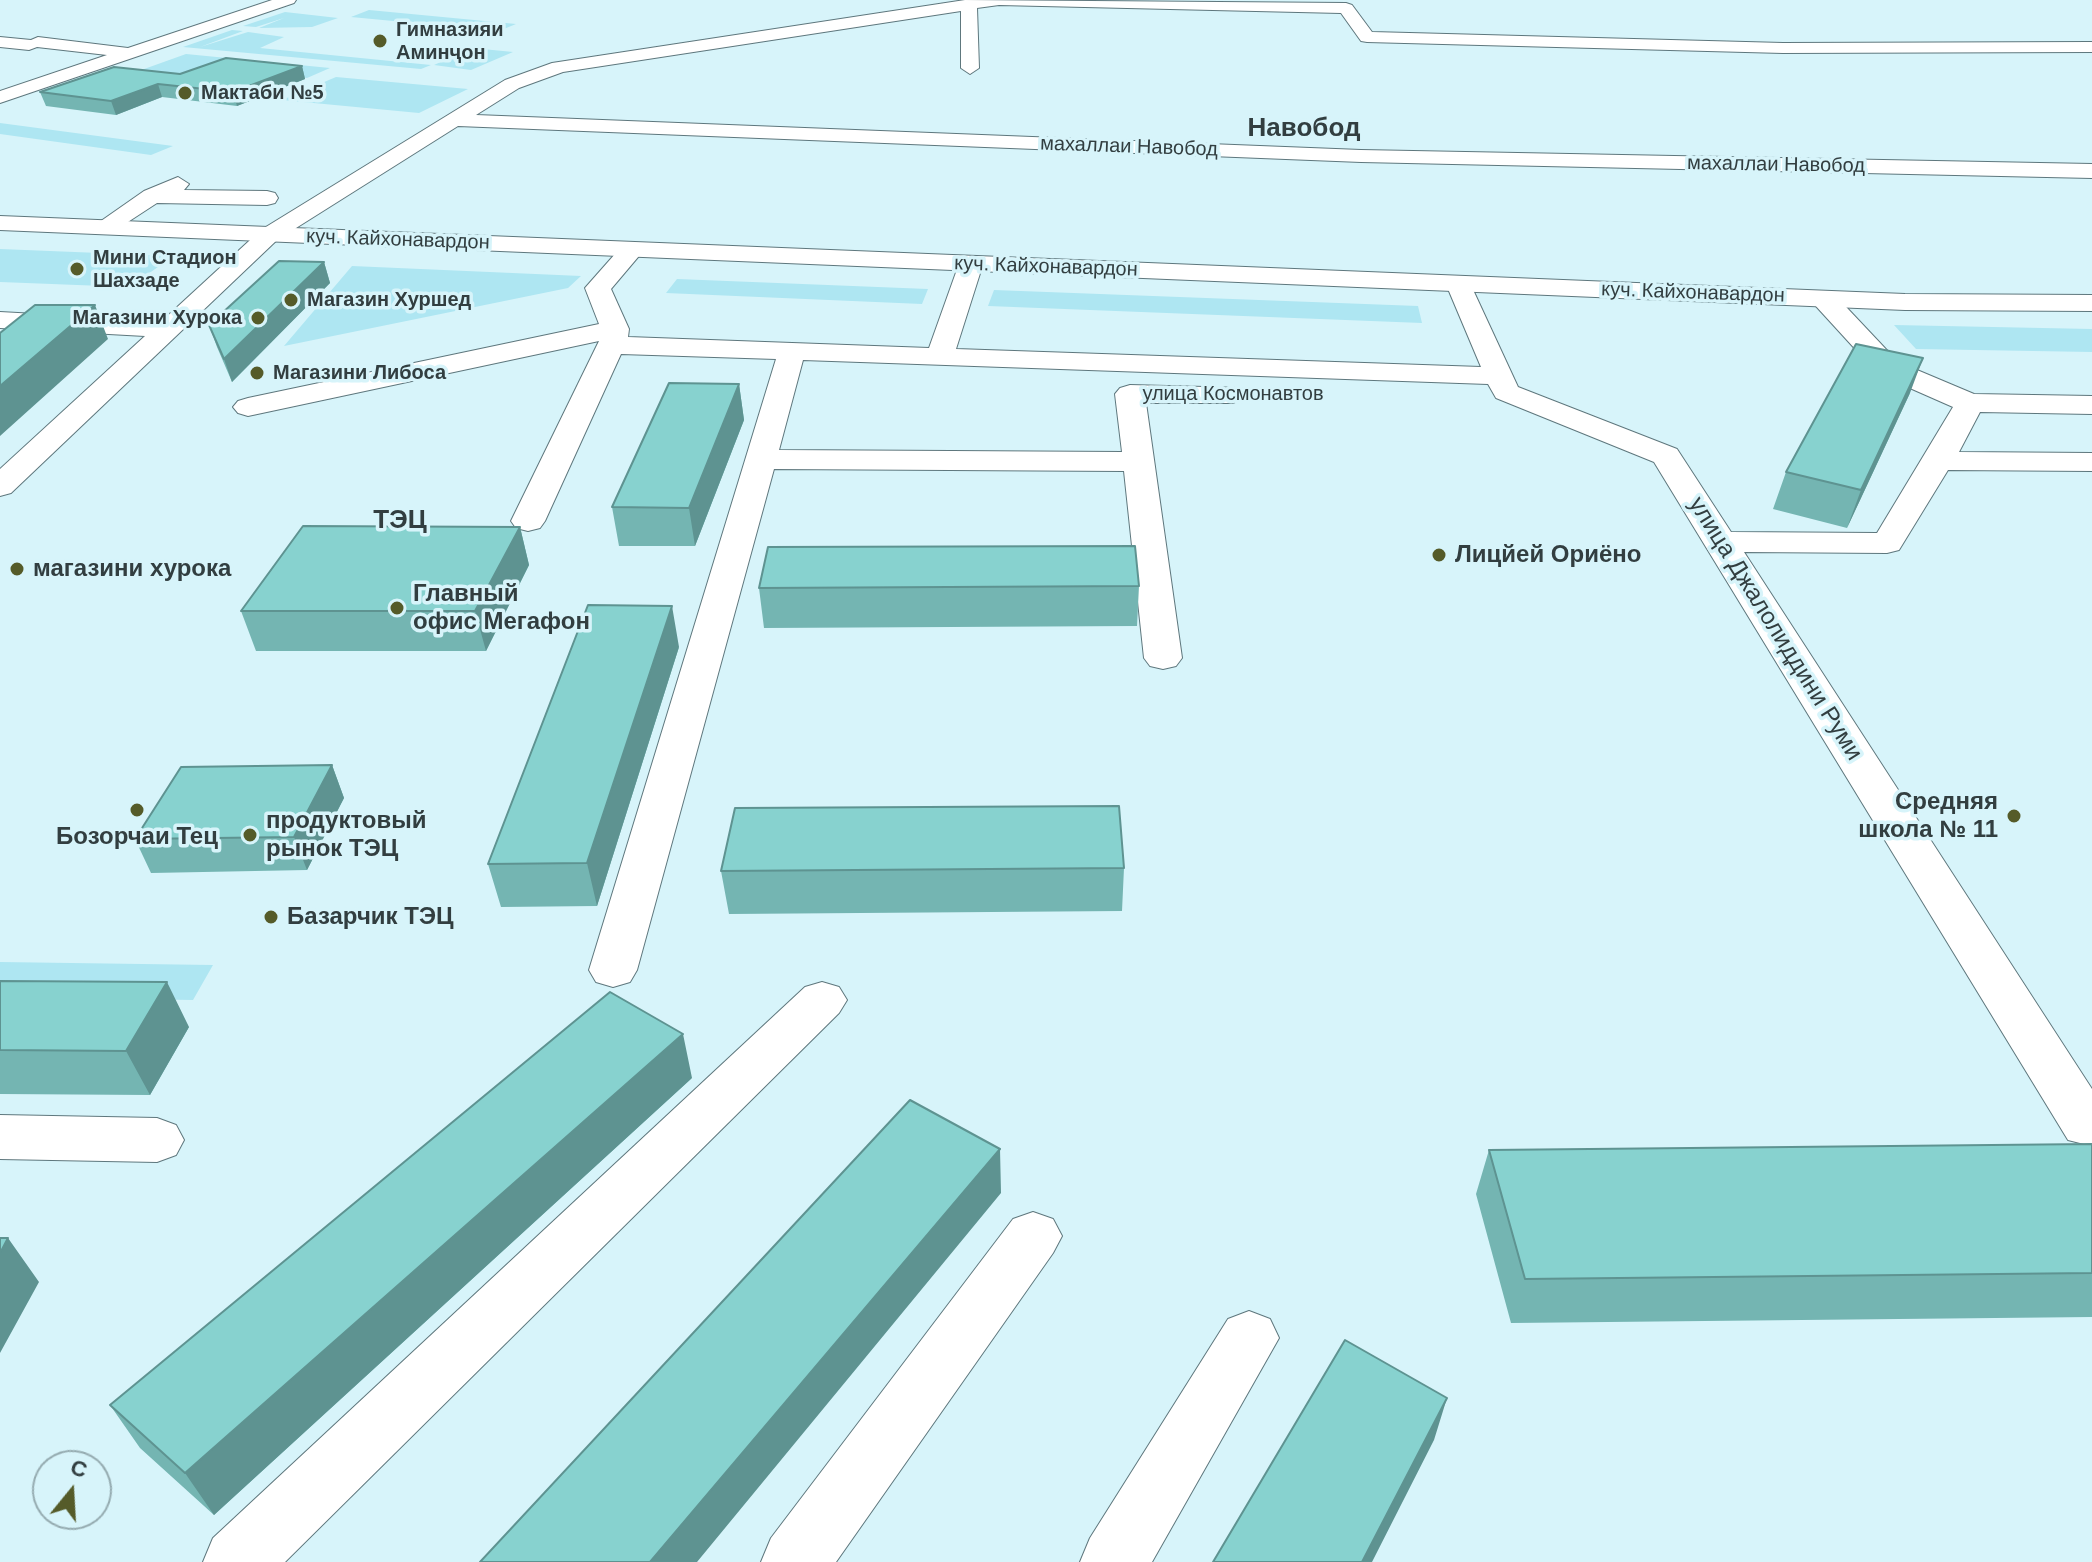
<!DOCTYPE html>
<html>
<head>
<meta charset="utf-8">
<style>
	body { margin:0 }
	#map { position:relative; width:2092px; height:1562px; overflow:hidden; background:#d7f4fa; font-family:Arial,sans-serif }
	canvas { display:block }
	.north { position:absolute; left:32px; top:1450px; width:80px; height:80px; box-sizing:border-box; background:#d7f4fa; border:2px solid #95abb0; border-radius:50%; rotate:18deg; font-size:22px; font-weight:700; line-height:32px; text-align:center; color:#323e40 }
	.north::after { content:''; display:block; margin:auto; width:28px; height:36px; background:#555b29; clip-path:polygon(50% 0,100% 100%,50% 72%,0 100%) }
</style>
</head>
<body>
<div id="map">
<canvas width="2092" height="1562"></canvas>
<div class="north">С</div>
</div>
<script>
const ctx = document.querySelector('canvas').getContext('2d');
ctx.lineJoin = 'round';
function fillPath(path, color) {
  ctx.fillStyle = color;
  ctx.fill(path, 'evenodd');
}
function stroke(path, color, width, dash) {
  ctx.strokeStyle = color;
  ctx.lineWidth = width;
  ctx.lineCap = dash ? 'butt' : 'round';
  ctx.setLineDash(dash || []);
  ctx.stroke(path);
}
function drawText(font, color, halo, rows, align = 'center') {
  ctx.font = font + ' Arial,sans-serif';
  ctx.lineWidth = 7;
  ctx.setLineDash([]);
  ctx.textBaseline = 'middle';
  ctx.strokeStyle = halo;
  ctx.fillStyle = color;
  for (const [text, x, y, turn = 0] of rows) {
    ctx.save();
    ctx.translate(x, y);
    ctx.rotate((+turn || 0) * Math.PI / 180);
    ctx.textAlign = isNaN(turn) ? turn : align;
    if (halo) ctx.strokeText(text, 0, 0);
    ctx.fillText(text, 0, 0);
    ctx.restore();
  }
}
fillPath(new Path2D(`
	M369,10L516,24L499,31L351,17Z
	M285,12L338,18L312,27L259,28L284,18L256,27L243,26Z
	M232,30L243,31L200,47L248,32L284,37L260,48L431,65L421,69L183,47Z
	M472,48L513,52L471,70L434,65Z
	M186,54L330,68L307,78L226,69L183,84L119,78Z
	M336,77L468,89L419,113L282,100Z
	M0,123L173,146L151,155L0,134Z
	M0,249L174,256L129,287L0,282Z
	M352,266L581,276L568,288L284,346Z
	M677,279L928,289L922,304L666,293Z
	M994,290L1418,306L1422,323L988,306Z
	M1894,325L2092,329V352L1916,349Z
	M0,962L213,965L193,1000L0,997Z`), '#aee6f2');
const minor = new Path2D(`
	M272,0H296L294,3L0,103V91L107,55L37,47L29,50L0,47V37L31,40L38,37L128,48Z
	M965,0L1346,3L1352,5L1372,32L1783,43L2092,42V52L1783,53L1367,42L1361,41L1341,13L999,5L977,8L979,68L970,74L961,68V11L563,72L519,88L476,115L1361,150L2092,164V178L1361,162L458,126L277,240L11,493L0,496V469L145,336L0,328V312L162,321L261,230L505,80L552,63Z
	M178,177L189,184L184,190L267,191L275,193L278,198L275,203L267,205L157,203L111,233H95L91,228L144,191Z
	M632,243L641,245L644,250L611,289L629,329L628,337L929,348L959,264L962,259H980L983,264L956,349L1481,367L1446,284L1450,279H1468L1518,387L1677,449L1731,532L1877,533L1953,407L1878,374L1814,304L1810,298L1814,292H1832L1898,362L1974,394L2092,396V414L1980,412L1959,452L2092,453V471L1948,470L1899,550L1887,553L1744,552L2092,1089V1146L2068,1140L1654,462L1496,398L1488,384L803,360L779,450L1122,452L1115,394L1120,388L1130,385L1242,388L1247,394L1242,400L1232,403H1146L1182,658L1176,666L1163,669L1150,666L1144,658L1124,471L774,469L637,970L630,982L613,987L596,982L589,970L776,359L621,354L545,521L540,528L528,531L516,528L511,521L599,341L248,416L238,413L233,407L238,401L248,398L599,324L585,288L623,245Z
	M822,982L839,987L847,1000L839,1013L285,1562H203L213,1538L805,987Z
	M0,1115L157,1118L176,1125L184,1140L176,1155L157,1162L0,1159Z
	M1033,1212L1053,1219L1062,1236L1053,1253L836,1562H761L771,1538L1013,1219Z
	M1249,1311L1270,1319L1279,1338L1152,1562H1080L1090,1538L1228,1319Z`);
const major = new Path2D(`
	M0,216L1905,294L2092,295V311L1905,310L0,230Z`);
stroke(minor, '#5e777d', 2);
stroke(major, '#5e777d', 2);
fillPath(minor, '#fff');
fillPath(major, '#fff');
fillPath(new Path2D(`
	M302,66L305,79L237,106L162,97L116,115L46,106L40,92L180,74Z
	M324,262L330,283L232,382L217,347L209,325Z
	M739,384L744,420L695,546H619L612,507Z
	M1910,393L1847,528L1773,509L1786,472Z
	M520,527L529,565L486,651H256L241,611Z
	M1139,586L1137,626L764,628L759,588Z
	M679,647L597,906L501,907L488,864Z
	M332,765L344,798L307,870L151,873L135,839Z
	M1124,868L1122,911L729,914L721,871Z
	M0,981L189,1027L150,1095L0,1094Z
	M692,1078L214,1515L140,1448L110,1405Z
	M2092,1144V1317L1511,1323L1476,1194L1489,1150Z`), '#74b5b2');
fillPath(new Path2D(`
	M302,66L305,79L237,106L233,92Z
	M158,84L162,97L116,115L111,101Z
	M324,262L330,283L232,382L224,359Z
	M95,305L108,339L0,436V386Z
	M1923,358L1910,393L1847,528L1861,490Z
	M739,384L744,420L695,546L689,508Z
	M520,527L529,565L486,651L475,611Z
	M672,606L679,647L597,906L587,863Z
	M332,765L344,798L307,870L294,837Z
	M167,982L189,1027L150,1095L126,1051Z
	M683,1034L692,1078L214,1515L185,1473Z
	M1000,1149L1001,1193L697,1562H650Z
	M8,1238L39,1282L0,1353V1253Z
	M1447,1398L1434,1440L1372,1562H1362Z`), '#5e9391');
const building = new Path2D(`
	M226,58L302,66L233,92L158,84L111,101L40,92L114,67L180,74Z
	M279,261L324,262L224,359L209,325Z
	M35,305H95L0,386V333Z
	M1856,344L1923,358L1861,490L1786,472Z
	M669,383L739,384L689,508L612,507Z
	M303,526L520,527L475,611H241Z
	M1135,546L1139,586L759,588L768,547Z
	M588,605L672,606L587,863L488,864Z
	M332,765L294,837L135,839L181,767Z
	M1119,806L1124,868L721,871L735,808Z
	M0,981L167,982L126,1051L0,1050Z
	M610,992L683,1034L185,1473L110,1405Z
	M910,1100L1000,1149L650,1562H480Z
	M2092,1144V1273L1525,1279L1489,1150Z
	M0,1238H8L0,1253Z
	M1345,1340L1447,1398L1362,1562H1213Z`);
fillPath(building, '#87d2cf');
stroke(building, '#5e9391', 2);
for (const [x, y, r, color] of [
	[380,41,8,"#555b29"],
	[185,93,8,"#555b29"],
	[77,269,8,"#555b29"],
	[291,300,8,"#555b29"],
	[258,318,8,"#555b29"],
	[257,373,8,"#555b29"],
	[1439,555,8,"#555b29"],
	[17,569,8,"#555b29"],
	[397,608,8,"#555b29"],
	[137,810,8,"#555b29"],
	[2014,816,8,"#555b29"],
	[250,835,8,"#555b29"],
	[271,917,8,"#555b29"]
]) {
  const dot = new Path2D();
  dot.arc(x, y, r, 0, 2 * Math.PI);
  ctx.fillStyle = color;
  ctx.fill(dot);
  stroke(dot, '#d7f4fa', 3);
}
drawText('bold 20px', '#323e40', '#d7f4fa', [
	["Гимназияи",396,30],
	["Аминҷон",396,53],
	["Мактаби №5",201,93],
	["Мини Стадион",93,258],
	["Шахзаде",93,281],
	["Магазин Хуршед",307,300],
	["Магазини Хурока",242,318,"right"],
	["Магазини Либоса",273,373]
], 'left');
drawText('20px', '#323e40', '#d7f4fa', [
	["махаллаи Навобод",1129,147,2],
	["махаллаи Навобод",1776,165,1],
	["куч. Кайхонавардон",398,240,2],
	["куч. Кайхонавардон",1046,267,2],
	["куч. Кайхонавардон",1693,293,2],
	["улица Космонавтов",1233,394]
]);
drawText('bold 24px', '#323e40', '#d7f4fa', [
	["Лицйей Ориёно",1455,555],
	["магазини хурока",33,569],
	["Главный",413,594],
	["офис Мегафон",413,622],
	["Средняя",1998,802,"right"],
	["школа № 11",1998,830,"right"],
	["продуктовый",266,821],
	["рынок ТЭЦ",266,849],
	["Бозорчаи Тец",137,837,"center"],
	["Базарчик ТЭЦ",287,917]
], 'left');
drawText('24px', '#323e40', '#d7f4fa', [
	["улица Джалолиддини Руми",1775,629,58]
]);
drawText('bold 26px', '#323e40', '#d7f4fa', [
	["Навобод",1304,129],
	["ТЭЦ",400,521]
]);
</script>
</body>
</html>
